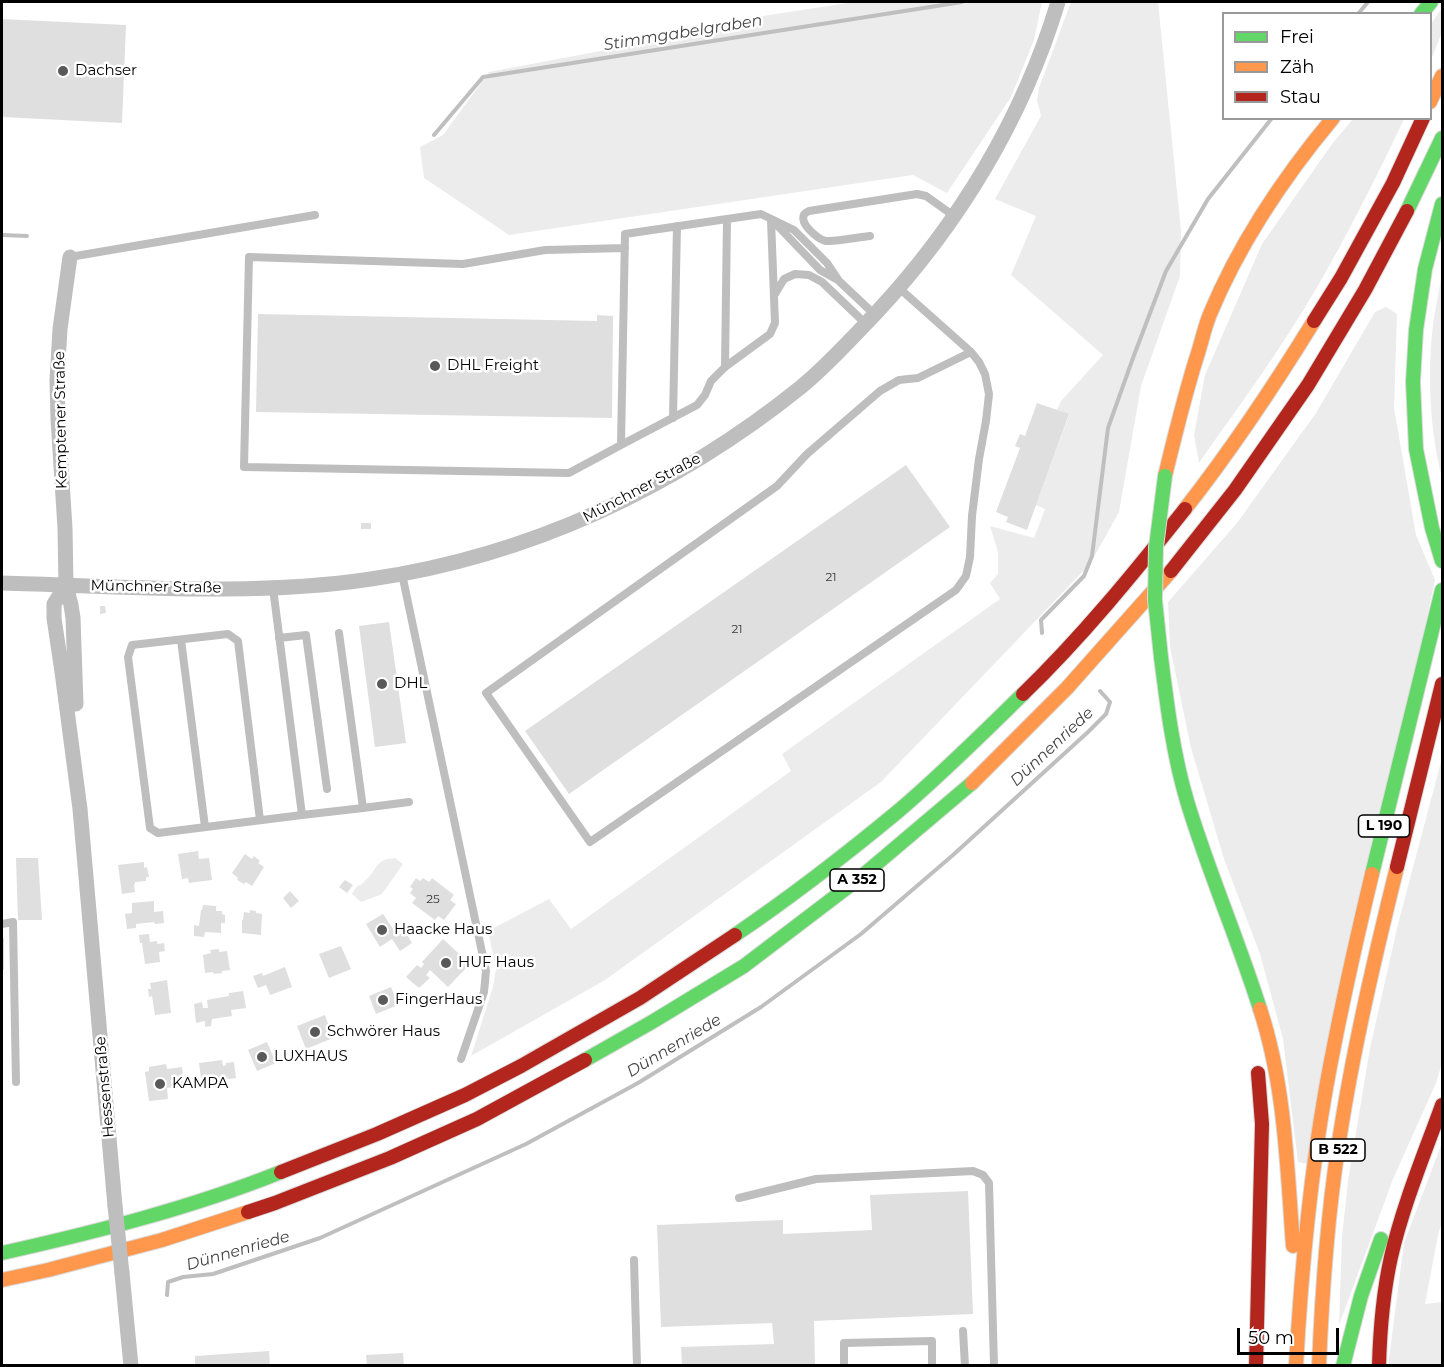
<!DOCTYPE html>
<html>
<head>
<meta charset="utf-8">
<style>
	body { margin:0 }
	#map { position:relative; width:1444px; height:1367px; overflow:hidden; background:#fff; font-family:Montserrat,sans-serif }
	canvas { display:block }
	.frame { position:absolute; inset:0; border:3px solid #000; pointer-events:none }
	.legend { position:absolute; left:1222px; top:12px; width:210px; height:108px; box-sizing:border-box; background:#fff; border:2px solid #999; margin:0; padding:8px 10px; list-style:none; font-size:18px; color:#000 }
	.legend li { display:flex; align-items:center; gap:12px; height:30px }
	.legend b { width:30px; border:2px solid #999 }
	.scale { position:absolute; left:1237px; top:1328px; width:102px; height:27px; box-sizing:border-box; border:3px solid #000; border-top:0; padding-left:8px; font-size:18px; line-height:21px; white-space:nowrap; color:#000; -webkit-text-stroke:4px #fff; paint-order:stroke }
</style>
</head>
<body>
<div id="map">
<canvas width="1444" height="1367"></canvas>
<div class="frame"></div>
<ul class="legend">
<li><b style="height:8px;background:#63d668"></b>Frei</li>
<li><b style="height:8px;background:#ff974d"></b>Zäh</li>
<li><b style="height:8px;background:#b3261e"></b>Stau</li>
</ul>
<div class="scale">50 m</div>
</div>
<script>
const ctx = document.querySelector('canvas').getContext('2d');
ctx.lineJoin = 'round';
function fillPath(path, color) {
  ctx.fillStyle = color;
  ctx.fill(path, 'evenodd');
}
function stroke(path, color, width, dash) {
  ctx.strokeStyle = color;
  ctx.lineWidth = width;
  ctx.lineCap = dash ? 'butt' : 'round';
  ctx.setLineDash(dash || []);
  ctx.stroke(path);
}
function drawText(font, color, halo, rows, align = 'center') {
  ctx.font = font + ' Montserrat,sans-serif';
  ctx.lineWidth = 5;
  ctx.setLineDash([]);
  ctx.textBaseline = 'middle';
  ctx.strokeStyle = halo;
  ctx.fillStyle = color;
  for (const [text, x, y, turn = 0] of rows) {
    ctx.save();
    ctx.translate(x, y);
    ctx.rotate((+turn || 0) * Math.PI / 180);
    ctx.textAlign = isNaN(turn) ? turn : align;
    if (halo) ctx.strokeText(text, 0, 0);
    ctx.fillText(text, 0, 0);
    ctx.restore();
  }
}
fillPath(new Path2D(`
	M854,2H1042L1034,40L1011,97L947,193L913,175L509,235L424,178L420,147L443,135L489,72L627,46L685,28Z
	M1071,2H1158L1181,231L1180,276L1141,386L1119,512L1090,564L881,782L605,980L471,1056L493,987L496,968L488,931L549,899L571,929L791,771L782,754L1000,599L990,583L998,574V552L990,526L1034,538L1045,509L1036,505L1069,415L1057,410L1061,401L1103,355L1011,275L1036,216L995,199L1041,116L1037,100L1039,88Z
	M1442,8V32L1431,60V24Z
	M1353,119H1404C1377,176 1348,234 1316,289C1281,349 1239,406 1199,463L1194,435L1205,375L1262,244L1332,144Z
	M1442,271V478C1429,427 1427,369 1434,317C1437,302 1440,286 1442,271Z
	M1386,307L1397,314L1394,408L1416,535L1435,580L1307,1164L1298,1162L1283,1039L1260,954L1224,859L1191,748L1170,647L1168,602L1237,523L1316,413L1375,312Z
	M1442,758V1063L1436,1083L1393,1179L1339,1325L1342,1237L1348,1181L1370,1048L1398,924Z
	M395,858L403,864L382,894L361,902L352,894C358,883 358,888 365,881C379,869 373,860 395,858Z
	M1442,1143V1222L1438,1235L1425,1304L1442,1302V1365L1388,1366L1404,1243Z`), '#ececec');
stroke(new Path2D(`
	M1358,14L1368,2
	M434,135L483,77L962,2
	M2,235L27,236
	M1042,633L1041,620L1084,576L1092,556L1108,428L1133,358L1166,271L1208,199L1272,118
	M167,1295L168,1282L183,1277L213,1274L320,1238L526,1144L638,1083L761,1007L861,934L953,855L1088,732L1106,714L1110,702L1100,691`), '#bfbfbf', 4);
fillPath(new Path2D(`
	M2,19L126,25L122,123L2,117Z
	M258,314L597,321V315L613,316L612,418L256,412Z
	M1037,403L1069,414L1027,530L1006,522L1008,517L996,512L1020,448L1015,446L1020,434L1025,436Z
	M906,465L950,527L569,794L525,731Z
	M361,523H371V529H361Z
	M100,606H105L106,613L100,614Z
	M389,622L406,743L375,747L359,626Z
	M198,851L199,859L209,858L212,880L189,883L188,878L182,879L178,854Z
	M245,854L252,859L254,856L260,861L258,863L264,867L252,886L246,882L244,884L237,880L238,878L232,873Z
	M16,858H38L42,920H18Z
	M144,862V868L147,867L149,877H146V881L135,882V884L134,885L135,892L122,894L118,865Z
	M416,878L420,881L423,878L429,882L432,878L454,895L450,900L456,904L444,920L438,916L435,920L412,903L416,898L410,893L413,889L410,887Z
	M345,880L353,885L347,893L339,887Z
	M290,891L299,901L291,908L283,898Z
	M154,901V912L163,911L164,923L155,924L154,922L136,924V928L127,929L125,914L132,913V903Z
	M203,905L216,906V911H222V914L225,915V923H221V933L205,932L204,937L194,936V925L199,926L201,910H202Z
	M250,910L256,911V913L262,914L261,935L242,933V920H243L244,912L250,913Z
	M383,914L398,936L405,931L412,943L400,951L392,939L380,947L366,924Z
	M149,934L150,942L157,941V944L164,943L165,951L159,952L160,962L145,964L142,943H140L139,935Z
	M2,937L4,938V970H2Z
	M443,939L470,964L448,987L430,970L426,975L430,978L419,988L406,977L417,965L421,968L424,964L422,962Z
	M341,946L351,969L329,978L319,954Z
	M219,949V952L227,951L230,970L222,971V973L214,974L213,972L205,973L203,955L211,953L210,950Z
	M285,967L292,987L270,995L266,985L258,988L253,976L262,973L263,976Z
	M167,980L171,1013L155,1015L152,996L149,997L148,989H151L150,983Z
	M391,987L398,1005L376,1014L369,996Z
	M243,991L246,1008L231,1010L232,1016L212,1019L211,1026L205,1027V1021L196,1023L194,1004L202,1002L203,1008H208L207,1000L229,996V993Z
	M325,1015L333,1038L306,1049L297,1026Z
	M267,1042L276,1063L257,1071L248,1050Z
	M222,1060L223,1066L226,1065V1063L234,1062L236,1078L228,1079L227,1077H225L226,1082L202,1086L199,1063Z
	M166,1064L167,1069L182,1067L184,1086L167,1088L168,1099L149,1101L145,1072L149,1071V1067Z
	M968,1191L973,1314L814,1321L815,1366H682L681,1347L774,1344L772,1323L661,1327L657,1225L783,1220V1234L872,1230L870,1195Z
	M269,1351L270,1366H195V1356Z
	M403,1353L404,1366H367L366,1355Z`), '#dfdfdf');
const fast = new Path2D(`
	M1421,14L1431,2
	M1442,204L1425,269L1416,330L1413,382L1416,449L1432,528L1442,561
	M1407,211L1442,138
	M1161,657C1167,705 1173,754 1187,801C1208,871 1238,939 1260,1009
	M1372,874L1442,590
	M735,935C791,897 844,856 896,813C940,776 982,734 1023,694
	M585,1060L652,1022L744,966L861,877L972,783
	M2,1253C96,1232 191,1208 281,1172
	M1343,1366L1361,1296L1381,1239`);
const slow = new Path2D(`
	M1430,102L1442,76
	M1165,476C1175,435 1185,393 1198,353C1202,340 1205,326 1210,314C1240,242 1283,178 1333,118
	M1185,509C1232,449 1274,386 1314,321
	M972,783L1067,688L1171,571
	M1260,1009C1285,1085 1287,1166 1293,1246
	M2,1280L48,1270L162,1240L248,1212
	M1296,1366C1301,1275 1310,1178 1326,1088C1339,1016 1355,945 1372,874
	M1319,1366C1322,1293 1327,1220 1338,1148C1352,1054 1374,960 1397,867`);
const jam = new Path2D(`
	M1314,321L1341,278L1393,183L1423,118
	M1171,571L1235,490L1308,385L1365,290L1407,211
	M1023,694C1082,637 1134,573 1185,509
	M1397,867L1442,684
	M281,1172L377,1134L465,1095L521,1066L640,998L735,935
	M248,1212L275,1203L390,1158L477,1119L585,1060
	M1256,1366L1262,1124L1258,1073
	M1379,1366C1380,1329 1383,1293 1391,1257C1403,1205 1424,1155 1442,1105`);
stroke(fast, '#dbdbdb', 16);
stroke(slow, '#dbdbdb', 16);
stroke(jam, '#dbdbdb', 16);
stroke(new Path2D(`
	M771,220L775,323L770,334L725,367L711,381L705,395L697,405L621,445L625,234L761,214L794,230L827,263L839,281L874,314
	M775,223L820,270L836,279
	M870,236C859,237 836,242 826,241C819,240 807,229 804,222C802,216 804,213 809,211L917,194L926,196L954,216
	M70,257L315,215
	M899,288L971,352L918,378L899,380L880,391L807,454L777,486L486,693L590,842L956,590L966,576L970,557L972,516L979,459L986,421L989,394L985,374L979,362L971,352
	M775,294L784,279L795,274L809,275L822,282L866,324
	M725,367L727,219
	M673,418L677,226
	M621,445L569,473L244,467L249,257L463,264L545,250L625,248
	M402,574L486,971L484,992L461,1059
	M279,638L306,635L327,789
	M181,640L205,827
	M363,808L409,802
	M302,815L363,808L339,633
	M260,820L238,641L228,634L132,645L128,657L150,828L158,833L302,815L273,588
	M2,924L13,922L16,1082
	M739,1198L816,1179L973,1171L983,1175L989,1183L994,1366
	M634,1260L637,1366
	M963,1331L965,1366
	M844,1366V1343L932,1341V1366`), '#bebebe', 8);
stroke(new Path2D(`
	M70,257L60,329L57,380L58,419L65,528L66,585L71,605L73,618L76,704
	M2,583C123,586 250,597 371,579C529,556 677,487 801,387C828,365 852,338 876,313C959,224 1023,118 1058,2
	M66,585L54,604V618L62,672L80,809L115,1206
	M122,1273L131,1366`), '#bebebe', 15);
stroke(fast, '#63d668', 14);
stroke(slow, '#ff974d', 14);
stroke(jam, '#b3261e', 14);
const fastBridge = new Path2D(`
	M1161,657L1155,600L1156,547L1165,476`);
stroke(fastBridge, '#dbdbdb', 16, []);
stroke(new Path2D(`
	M115,1206L122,1273`), '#bebebe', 15);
stroke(fastBridge, '#63d668', 14);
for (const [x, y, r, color] of [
	[63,71,6,"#595959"],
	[435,366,6,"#595959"],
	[382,684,6,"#595959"],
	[382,930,6,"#595959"],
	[446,963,6,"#595959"],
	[383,1000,6,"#595959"],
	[315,1032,6,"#595959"],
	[262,1057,6,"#595959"],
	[160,1084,6,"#595959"]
]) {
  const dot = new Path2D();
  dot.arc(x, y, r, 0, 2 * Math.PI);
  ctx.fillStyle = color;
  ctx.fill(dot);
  stroke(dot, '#fff', 2);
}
drawText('12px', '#383838', null, [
	["21",831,577],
	["21",737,629],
	["25",433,899]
]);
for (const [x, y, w] of [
	[1384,826,51],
	[857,880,54],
	[1338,1150,54]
]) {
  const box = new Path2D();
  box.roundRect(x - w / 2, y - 11, w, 22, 4.5);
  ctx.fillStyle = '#fff';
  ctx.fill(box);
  stroke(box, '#000', 1.5);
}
drawText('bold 14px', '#000', null, [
	["L 190",1384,826],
	["A 352",857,880],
	["B 522",1338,1150]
]);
drawText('15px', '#000', '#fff', [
	["Dachser",75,71],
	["DHL Freight",447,366],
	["DHL",394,684],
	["Haacke Haus",394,930],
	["HUF Haus",458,963],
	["FingerHaus",395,1000],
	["Schwörer Haus",327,1032],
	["LUXHAUS",274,1057],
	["KAMPA",172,1084]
], 'left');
drawText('15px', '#000', '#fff', [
	["Kemptener Straße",61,420,-91],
	["Münchner Straße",642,488,-28],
	["Münchner Straße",156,587,1],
	["Hessenstraße",105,1087,-95]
]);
drawText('italic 16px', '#444', '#fff', [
	["Stimmgabelgraben",683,33,-9],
	["Dünnenriede",1052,747,-43],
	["Dünnenriede",674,1046,-31],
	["Dünnenriede",238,1251,-16]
]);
</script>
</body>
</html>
